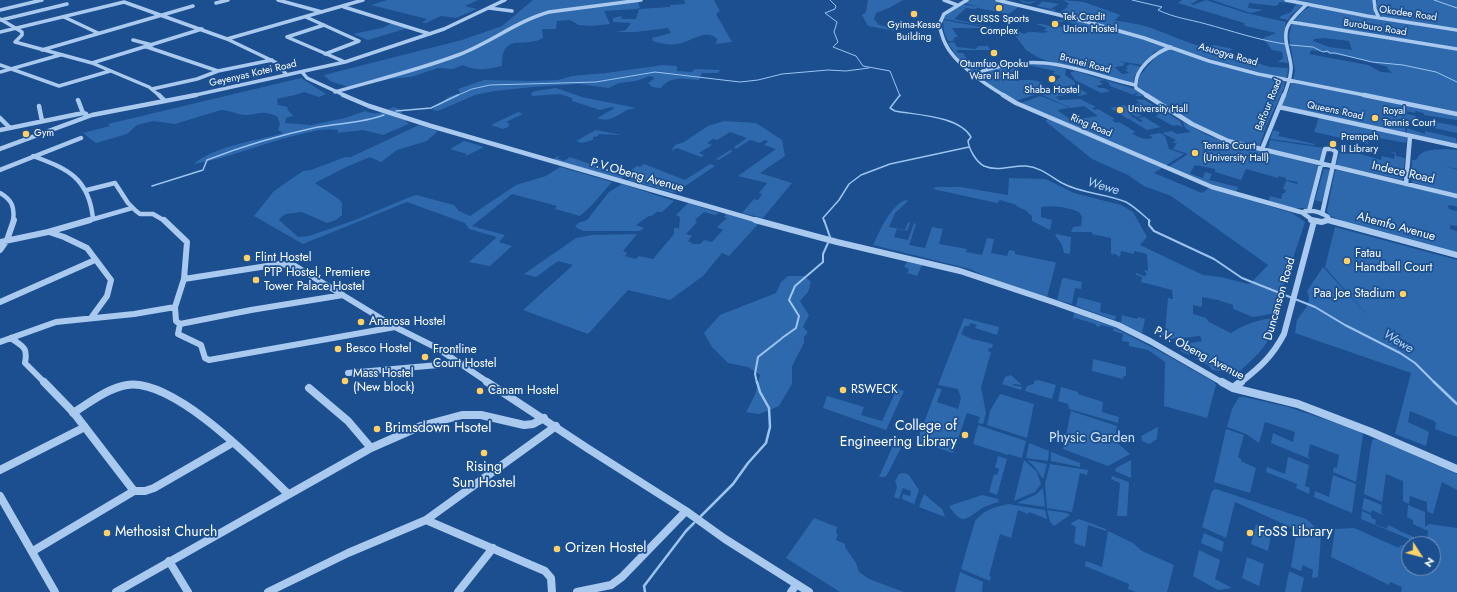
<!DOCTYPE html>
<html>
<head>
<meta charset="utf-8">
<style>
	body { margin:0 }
	#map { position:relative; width:1457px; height:592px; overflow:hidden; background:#1b4f8f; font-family:Jost,sans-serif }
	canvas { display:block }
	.north { position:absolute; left:1401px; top:536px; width:40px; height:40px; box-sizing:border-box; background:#1b4f8f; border:1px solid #7695bc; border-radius:50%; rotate:126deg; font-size:11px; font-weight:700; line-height:16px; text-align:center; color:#fff }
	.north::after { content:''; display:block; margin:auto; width:14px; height:18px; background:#ffd166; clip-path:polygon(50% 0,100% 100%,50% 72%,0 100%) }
</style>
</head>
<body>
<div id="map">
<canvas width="1457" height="592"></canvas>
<div class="north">N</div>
</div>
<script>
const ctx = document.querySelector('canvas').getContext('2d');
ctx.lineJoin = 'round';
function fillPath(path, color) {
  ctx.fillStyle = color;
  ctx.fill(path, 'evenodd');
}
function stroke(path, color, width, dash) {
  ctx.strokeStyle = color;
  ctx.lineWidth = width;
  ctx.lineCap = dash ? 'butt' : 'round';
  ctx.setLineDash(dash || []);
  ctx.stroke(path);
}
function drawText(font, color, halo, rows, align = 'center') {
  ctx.font = font + ' Jost,sans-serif';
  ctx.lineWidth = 3.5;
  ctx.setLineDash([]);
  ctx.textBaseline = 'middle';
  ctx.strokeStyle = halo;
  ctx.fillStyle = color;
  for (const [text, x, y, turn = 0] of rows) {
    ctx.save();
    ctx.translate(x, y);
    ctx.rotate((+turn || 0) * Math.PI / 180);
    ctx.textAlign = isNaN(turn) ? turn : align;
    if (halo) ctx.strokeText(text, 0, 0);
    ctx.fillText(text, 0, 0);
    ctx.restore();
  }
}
fillPath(new Path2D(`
	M387,0H478L465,6L477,9L456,18L441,16L426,23H422L427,19L371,5Z
	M533,0H642L638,1L640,8L637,9L604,11L610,24L592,26L579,25L570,20L557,21L556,29H542L543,38C524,49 502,31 502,66C487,69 477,72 463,65L453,69L438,68L411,77L388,79L351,88L330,81L324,75L462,40L502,26Z
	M684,0H714L720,11L716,14L732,42L716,44L717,39C707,28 690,42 678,44C670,45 661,44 653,41L652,38L671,33L668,28L636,32H616L626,30L631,23L613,22V18L621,16L622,19H636L639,9L670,7V5L685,4Z
	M868,0H903L889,8L876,13L874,19L879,25L897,29L895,31L868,26L862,15L866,12Z
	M970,0H995L1020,6L1009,14L978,8L975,9L982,10L966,8L954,19L1004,30H989L984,26L944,19L946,14L961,4L980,7L964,3Z
	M1020,0L1028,2C1036,0 1050,2 1059,4L1051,9L1037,6L1042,2L1036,1L1030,4L1021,2Z
	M1063,0L1084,2L1120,15L1115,20L1117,21C1131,23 1146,25 1159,31C1173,36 1185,42 1200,46L1202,47L1201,48L1214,45L1233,49L1226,53L1270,67L1288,68L1287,77L1284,78C1194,58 1108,23 1018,4L1050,10L1056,9L1054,11L1061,13L1062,12L1061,11L1068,7L1066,6L1069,4Z
	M1182,0H1198L1191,4L1193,5L1206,0L1246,13L1286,22L1284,35L1288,63L1278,62L1283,58L1282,52L1272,50L1263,38L1276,33L1245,26L1244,23L1178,3Z
	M1212,0H1284L1305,4L1291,15L1288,20L1279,18L1281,16L1291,12L1296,4L1279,2V4L1276,6L1249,3L1248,8L1263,10L1251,13Z
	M1289,0H1372V6L1377,17Z
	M1377,0H1457V29L1381,17L1376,5Z
	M1311,6L1457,30V49L1294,21L1303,11Z
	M1060,17L1122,32L1166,47L1165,49L1154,52L1143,65L1118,61L1125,63L1123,66L1115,67L1122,74L1129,73L1125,70L1128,69L1126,67L1130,64L1141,67L1134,77L1133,84L1053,63L1037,57L1026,50L1012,31L1016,30L1024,34C1026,33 1027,32 1028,32C1035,31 1041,34 1048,32L1044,30L1047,28L1036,24C1045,23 1048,27 1055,27C1063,27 1069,27 1077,25L1066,21L1059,22L1055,20H1066Z
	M943,20L982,27L985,28H952L958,37H954L955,39H953L954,41H948L944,32Z
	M392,23L408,28L368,40L353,34L382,28Z
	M1292,23L1457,50V113L1293,79L1295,71L1289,36ZM1324,38L1349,41L1352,50L1329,47L1313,41L1314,39ZM1312,50L1360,59L1388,67L1387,68L1392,73L1381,72L1368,65L1309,54Z
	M954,42L957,47L975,49L979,46H988L990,50H956L958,53H963L971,66H977L979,70L973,72L958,58L948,43Z
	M1170,49L1285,80L1284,88L1266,127L1259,147L1227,139L1194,124L1139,88L1137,82L1138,78L1147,67L1159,53Z
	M1046,64L1066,69L1065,75L1075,82V85L1062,87L1052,85L1061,76L1053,74L1055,71L1028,65L1026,66L1022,65L1009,79C1021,82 1034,77 1043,84L1037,90L1052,89L1016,101L1003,94L977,76C987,65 1031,64 1046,64Z
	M663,65L677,66V71L692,72L695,69L720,70L718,73H702L699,80C684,79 671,75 661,88L652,87L648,83L655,78L650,76L636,81L619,83L609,88L579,84L532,87L495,91L475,95L438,111L432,110L448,97L460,93L458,89L484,80L532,81L558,80L572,76L606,73Z
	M1075,71L1135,89L1143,96H1135L1138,93H1135L1134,95L1110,86L1109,83L1105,80L1099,81L1103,84L1096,86L1100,88H1104L1110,91L1101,93L1075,80L1071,74V72Z
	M301,78L326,94L319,97L304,92C295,96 287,96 277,99L278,105L288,107L287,109L293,116L286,118L285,123L311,125L345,118L365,111C376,115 383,114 393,107L402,110L401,117L409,124L383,135L363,130L338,133V130C325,128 314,131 302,134C265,142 230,158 194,164C214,146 256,141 283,133L278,130L280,124L277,116C260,110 262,114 246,115C238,115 229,110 221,110L175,124L153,121L137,125L127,134L96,143L83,133L110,126L108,124Z
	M1292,82L1457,115V120L1424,115V113L1415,111V113L1407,111V114L1416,116L1415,121H1407L1406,124L1398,122L1406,124L1405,133L1282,106Z
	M1077,87L1088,94L1079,96L1075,93L1055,97L1060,100L1080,99L1096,107L1092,108L1095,110L1098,109L1115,119L1112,120L1116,123L1119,122L1136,132L1132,133C1139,138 1145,140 1153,138L1149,135L1160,133L1165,136L1169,149L1184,154L1165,166L1021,103L1040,96C1050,100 1060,103 1069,108L1057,110L1071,120L1098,116L1084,106L1071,108L1042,95L1061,89Z
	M556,88L582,97L636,108C633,109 630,109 627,110C616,116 609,123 597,118L615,108L610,107L600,110L572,101V98L560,94L532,96L531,93L535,91Z
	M1135,99L1145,100L1180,121L1183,127L1177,125L1173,126L1155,116L1159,115L1156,113L1152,114L1135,104L1140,103Z
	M1124,105L1142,116L1137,117L1131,114H1129L1134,118L1128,119L1110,108Z
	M518,112L523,114L506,122L510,124L508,125L510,126L503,129L491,125Z
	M1144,117L1161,127L1147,130L1129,119L1135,118L1140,122L1143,121L1138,118Z
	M1319,117L1407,137L1406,143L1374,137L1373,139L1369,138L1368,144L1314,132Z
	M1049,119L1162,168L1154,173L1202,193L1209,188L1292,213L1305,222L1285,283C1276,294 1279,297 1279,309L1276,313L1253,317L1233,309V305L1218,300L1202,297V307L1193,305V314L1206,318L1209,322L1231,333C1242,325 1263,317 1276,319C1268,348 1259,353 1238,373L1212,370L1208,365L1196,359L1198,357L1191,353L1189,355L1180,351L1191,343L1202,341L1200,336L1171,339L1153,331L1165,332L1168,298L1173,299L1172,290L1141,282L1142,277L1136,275V273L1144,276L1147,275L1144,270L1148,271L1147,254L1134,251V254L1121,251L1120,257L1113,253V255L1111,254V238L1092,234V232H1071L1073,227L1081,226L1082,217L1079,212C1066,207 1055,205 1041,207V217L1052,220L1050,230L1032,221V216L1025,210L1016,206L1017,205L1000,200L997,203L933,189L936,187H961L1008,195L1009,178L1046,179L1074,193L1121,205L1133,212L1147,237L1140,245L1203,275L1221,277L1248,284L1251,283L1268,265L1171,196L1144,186L1128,175L1092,159L1045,121Z
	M1425,120L1457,126V133L1425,126Z
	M724,121L756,123L782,140L785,156L760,173L792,183L763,218L742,213L754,199L758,200L762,194L759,193L767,183L738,176L776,149L764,145L768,141L765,140L760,143L750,140L719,160L716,159L730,150L733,151L736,149L734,147L747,138L730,132L717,140L713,139L707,143L712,145L699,153L704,155L701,157L677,148L671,151L675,145L684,142L708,126Z
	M1183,122L1209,136L1227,142L1317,165L1318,167L1308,208H1294L1269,201L1270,196L1281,199L1283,193H1285L1286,190L1283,189L1286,181L1297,184L1298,182L1286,180V178L1279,176L1278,178L1246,169L1241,180L1215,172V169L1195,165L1190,173L1191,174L1203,178L1205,172L1212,174L1209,180L1238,187L1236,192L1220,188L1168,167L1188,154L1173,149L1177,143H1172L1176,140L1162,133L1172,131L1177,134L1191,132L1185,128Z
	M419,125L438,131L427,141L397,150L381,162L370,157L346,167L315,183L340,200L342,203V215L336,220L327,223L302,212L286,214L281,217L279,220L298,237L309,236L355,220L405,199L416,195L454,205L459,211L470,216L516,185L546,176L560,167L612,182L592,205L580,216L555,209L557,206L512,194L472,226L505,235L499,242L512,246L490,266L469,262L497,237L469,229L465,223L407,202L303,244L254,216L274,191L303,171L311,170L345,157H351Z
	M1407,128L1425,134V131L1456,138L1457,145L1407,133Z
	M596,130L622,135L598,134V136L593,137V140L581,143L576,141Z
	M1273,130L1280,132L1278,136L1315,144L1314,145L1270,139Z
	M1270,140L1324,148L1319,161L1268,149Z
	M464,141L484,147L466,156H465L467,154L450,149Z
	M1446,149L1457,150V169L1445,166L1457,170V195L1412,182V160H1416C1422,148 1435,150 1446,149Z
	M1350,151L1381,160L1382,156L1394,159L1395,154L1388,151L1396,153V156L1405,158L1403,180L1336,165L1340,152L1349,154Z
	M558,156H560L557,158L564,161L570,157L622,175L628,174L621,179L553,159Z
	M644,164L685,180L710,164L715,166L675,193L628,180L637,173L631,170L637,166L640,167Z
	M1324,169L1330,170L1322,202L1315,200Z
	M1337,170L1457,198V207L1450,205L1448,206L1449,209L1457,211V226L1450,225V229L1457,231V253L1344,222L1329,215L1327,211L1335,171Z
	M622,184L674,201L662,212H657L651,216H649L636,225L644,228L640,231H583L575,227L578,223L587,220L609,192Z
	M905,200L908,201L895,213L889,227L905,230L908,222L910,223L907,231L897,229L894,237L908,240L914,223L916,224L909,245L925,248L932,227L943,229L939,244L967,249L966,252L982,255L987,238L994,239L991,253L1007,256L1009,250L1015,251V254L1054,262L1056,263L1047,297L987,277L970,269L873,245C881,229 889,208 905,200Z
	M688,203L719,213L715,215L704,212L695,220L697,222L686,234L692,236L688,241L693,244H700L704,240L712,242L723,230L717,227L727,218L724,217L726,214L759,223L729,256L722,253L703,276L670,300L628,290L588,334L523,310L573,265L558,261L536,277L524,274L576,238L592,235L637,234L623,251L627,253L625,256L636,259L639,256L653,259L674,234V228H679L680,217L676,215Z
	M1335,227L1457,260V437L1435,429L1436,423L1434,421L1410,411L1408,422L1429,432L1426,446L1395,434L1411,373L1295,333C1296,329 1296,323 1297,320C1303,310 1313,305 1307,291L1323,267L1370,318L1325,267Z
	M1056,234L1071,237L1070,254L1064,253L1062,245L1055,235Z
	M907,262L922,265L917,276L907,273L909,269L904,267Z
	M788,276H804L811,282L808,292L800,301L809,315L803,327L808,332L804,337V343L792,366V384L779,406L759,414L746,412L755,395L760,375L748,367L728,363L712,347L704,333L720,315L776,293L781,282Z
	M1064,278L1082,282L1081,289L1075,288L1072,304L1057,300L1062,279Z
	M1078,297L1101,303L1100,312L1116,316L1115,320L1076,306Z
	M1074,313L1113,327L1161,352L1214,382L1216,385L1207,418L1164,406L1165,362L1148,350L1129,346V342L1122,341L1123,334L1113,331L1114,328L1101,325L1099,327L1096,326V324L1075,318L1073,320Z
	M1122,315L1137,319L1138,317L1145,319L1142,333L1121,323Z
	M964,318L999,327L997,335L975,328L977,325L971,323L969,326H965L961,334L972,339L993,344L992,348H989L988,351L991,352L981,387L986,413L983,424L978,423L980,417L967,413L953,453L917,441L937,388L942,389L937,402L958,409L961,398L958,389L938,385Z
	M1093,359L1126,367V376H1124L1123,379L1092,371Z
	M1011,375L1022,385L1014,384L1012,385L1022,387L1021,390L1002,384L1005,377Z
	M1038,380L1056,385L1052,399L1025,391L1027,386L1034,384V381Z
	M1061,387L1078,392V394L1103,402L1102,412L1119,417L1118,423L1069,409L1068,404L1058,401Z
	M897,389L904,391L886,430L823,408L827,396L864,407L861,415L882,421Z
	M1000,394L1034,404L1027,438L987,425L990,411Z
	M1239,397H1244L1288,407L1360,431L1363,435L1356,482L1333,472L1334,467L1337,468L1339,455L1310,444L1308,456L1310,459L1271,443L1273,433L1293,442L1295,432L1265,422L1259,443L1246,434L1227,427L1232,409Z
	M1071,411L1117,426L1115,437L1113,439L1130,454L1108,466L1063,449Z
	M978,425L1026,441L1022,458L1008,454V455L973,444Z
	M1158,427L1157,439L1149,444L1142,441L1141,436Z
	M1226,429L1244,435L1238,457L1241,459V461L1256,468L1250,493L1214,482Z
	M1373,439L1380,440L1457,474V490L1442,482L1433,514L1427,511V502L1410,496L1409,504L1403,501V481L1386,474L1382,502L1364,494L1371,445Z
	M895,441L903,444L887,475L884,477H879Z
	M1029,443L1049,451L1048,461L1026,458Z
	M1051,452L1080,463V467L1051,461Z
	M998,456L1007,459L997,495L989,492L994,474L997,475L999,469L995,467Z
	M1288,457L1309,465L1305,486L1310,488L1309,494L1296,488L1297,484L1266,472L1267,467L1285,474Z
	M1024,460L1037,472L1041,484L1035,492L1014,501Z
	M1027,460L1047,464L1043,479L1034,466Z
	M1131,460V478L1115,471L1116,468Z
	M1050,464L1088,470L1087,475L1080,473L1072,512L1047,508L1045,484Z
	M904,473L909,475L919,490L914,504L902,499L903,494L910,496L911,491L903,488L899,499L894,497L897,487L895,481L899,474Z
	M1333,475L1356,484L1352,513L1314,497L1315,491L1329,497Z
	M1112,476L1129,482L1127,516H1117L1120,483L1111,479Z
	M1043,488L1045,507L1017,503L1035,495Z
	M1216,489L1306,519L1311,523L1321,535L1318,577L1312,578L1313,570L1303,565L1301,571L1291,567L1297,530L1235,502L1226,538L1202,527L1211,494L1212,491Z
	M924,494L942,509L945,517L919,507Z
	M982,495L998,499L999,502C992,504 984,506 978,511C963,522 961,523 949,506Z
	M1364,498L1382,505L1381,512L1383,515L1372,510L1371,513L1362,509Z
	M1008,504L1045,510L1047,519L1029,512L1028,514L1018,510L1011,538L1000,534L989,576L991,577L990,581L961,569L975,521C983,510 995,507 1008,504Z
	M1408,505L1425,512V527L1429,524L1457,528V592H1401L1402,587L1390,582L1389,585L1331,557L1335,529L1354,528L1399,548L1401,545L1409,546V568H1433V544H1423V542H1427L1428,531L1413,524V520L1407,517Z
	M1047,510L1067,513L1070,515L1054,526L1050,522Z
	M1362,511L1371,515V518L1376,520L1375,524L1387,529L1388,525L1399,530V531L1414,537V541L1361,519Z
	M814,518L837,527L836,533L838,534L836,540L845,544V547L856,563L859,572L869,579L904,592H840L786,558Z
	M1079,519L1106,529V531L1088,525L1085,547L1074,543L1076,527L1071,524V523Z
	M1256,524L1272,530L1268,551L1251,544Z
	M1108,531L1133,543L1142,551L1174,565L1167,592H1136L1128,589L1129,584L1085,566L1086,561L1102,567Z
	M1204,533L1224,542L1222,552L1201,543Z
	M1199,550L1220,560L1215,579L1232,588L1218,590L1193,576Z
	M1247,557L1264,564L1259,586L1242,578Z
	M1289,571L1304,578L1301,592H1285Z
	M960,572L983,582L982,592H955Z`), '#2e69ad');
stroke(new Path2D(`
	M830,0L836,6L835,9L825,13L837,22L834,32L838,42L833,47L856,56L863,66L890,71L900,96
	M1132,0L1162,7L1158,10C1175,18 1188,19 1206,24C1232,31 1258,40 1285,44
	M1434,0L1457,8
	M1290,45L1313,47L1323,52L1328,51L1329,53H1335L1372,62L1403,65L1436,72L1457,82
	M456,96L472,89L490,85L596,82L655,72L740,82L758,80L782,74L828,70L846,71L869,68`), '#9cc4f0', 1);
stroke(new Path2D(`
	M900,95L890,108L895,111C917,115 959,116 971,137L968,141C969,149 976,162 984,166C998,172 1012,165 1026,166C1040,167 1050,176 1062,183C1082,194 1105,193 1126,202C1135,207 1142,214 1150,221
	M396,111L431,108L458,95
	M152,186L203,170L207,160C243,146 280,135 318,127C340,123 363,123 384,115
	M824,221L823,218L839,200L849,184L861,175L890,164L969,147`), '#9cc4f0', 1.5);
stroke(new Path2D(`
	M824,220L830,237
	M1149,220V225L1154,231L1214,259L1242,278L1315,307L1345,325L1400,353L1415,363L1435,383
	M782,338L796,328L799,316L789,300L795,286L823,262V254L828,243
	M757,383L755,374L758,357L781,339`), '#9cc4f0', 2);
stroke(new Path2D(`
	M1434,382L1457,404
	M701,516L733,484L748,463L766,443L770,427L769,408L760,392L757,382
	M645,592L644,586L686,531L694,523`), '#9cc4f0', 2.5);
stroke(new Path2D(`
	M278,0L322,12
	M944,0L957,5
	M967,0L944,14L939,25C941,31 942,37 945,43C954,63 986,85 1005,96
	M997,0L1084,21L1144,38L1209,61L1258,74L1369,96
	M1286,0L1367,16L1457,30
	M1374,0L1375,9L1379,18
	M216,3L228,0
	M344,7L430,34
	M489,8L512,11
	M0,10L42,0
	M64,17L98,33
	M306,17L359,41L325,54
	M0,19L22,32V35L15,42L92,63L149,87L160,96
	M1,20L67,4
	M1291,22L1457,49
	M324,25L287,37L345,62
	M0,32L124,2L227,39L275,62L287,75
	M227,39L363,0
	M133,40L152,45
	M147,47L218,71
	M42,50L193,6
	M92,63L202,29
	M0,65L59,86L110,71
	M0,72L60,55
	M302,72L307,78L346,96
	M972,75C994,66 1021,61 1045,63C1075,66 1105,78 1135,85
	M152,89L197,79L218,71L272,60
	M335,92C376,80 418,70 458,55C490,43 517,21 549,12L641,0
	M191,96L345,62L444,29L505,0
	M1148,96L1136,88C1133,69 1156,52 1171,47
	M1284,96C1287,87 1292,76 1291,66C1290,54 1283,40 1287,28C1290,19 1300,11 1307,4`), '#a9c9ee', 3.5);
stroke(new Path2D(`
	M159,95L165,101
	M343,95L369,106L431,126L759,221
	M1003,95L1016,103L1212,187L1304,213
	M1146,95L1192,124L1228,141L1457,196
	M1364,95L1457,114
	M78,100L83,113L86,114
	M39,106L42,121
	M1279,107L1457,146
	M0,118L10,128
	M0,130L83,113
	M0,149L92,115L196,95
	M1262,149L1284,95
	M33,156C68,169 89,178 93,219
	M0,170L81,138
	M1406,184L1410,136
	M87,190L115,183L128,203L136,211L140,214H153L165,221
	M0,193C12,200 15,207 13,221
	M1309,211L1325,149H1332L1336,152L1322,214
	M1328,220L1331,221
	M87,221L132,208
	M1314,221L1304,214L1305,211C1314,210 1321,212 1328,217V220L1326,221`), '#a9c9ee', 4.5);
stroke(new Path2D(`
	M164,220L187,242L184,279L175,307L176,321L180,324
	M755,220L837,242L960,271L1053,302L1118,325L1150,341L1223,383
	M1311,220L1322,222L1328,220
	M1328,220L1457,255
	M49,232L64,237L87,248L111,280L107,296L91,318
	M0,242L48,232L90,220
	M0,250L7,240L14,220
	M184,279L280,264L295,266L395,327L437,348L489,383
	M0,302L95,260
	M180,324L178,334L201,345L205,358L209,360L395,327
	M180,324L251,310L343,295
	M11,338C23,347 28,347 25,363L45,383
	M0,342L56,322L134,314L175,307
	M348,373L461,363
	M1240,383C1260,367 1272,357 1284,334L1314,221`), '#a9c9ee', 6);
stroke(new Path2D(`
	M44,382L74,413L134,491
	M487,382L587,448L686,511L725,539L809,592
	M1222,382L1233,388L1298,404L1371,432L1457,469
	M309,388L348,421L371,448
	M1233,388L1241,382
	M73,413C89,403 108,388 127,385C174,378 256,463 288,494
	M0,470L85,427
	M0,496L55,592
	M426,520L545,571L551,578L552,592
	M33,551L134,491H145L154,488L232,443
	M169,561L188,592
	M116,592L371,448L421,426L462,415H481L524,425L533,424L544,418
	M268,592L348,553L426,520L556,426
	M458,592L493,548
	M577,592L611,585L622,577L686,511
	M791,592L796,585`), '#a9c9ee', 8);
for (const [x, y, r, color] of [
	[999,8,4,"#ffd166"],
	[914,14,4,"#ffd166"],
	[1055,24,4,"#ffd166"],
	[994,53,4,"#ffd166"],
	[1052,79,4,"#ffd166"],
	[1120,110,4,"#ffd166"],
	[1375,118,4,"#ffd166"],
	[26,134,4,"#ffd166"],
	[1333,144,4,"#ffd166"],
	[1195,153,4,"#ffd166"],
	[247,258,4,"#ffd166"],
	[1347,261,4,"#ffd166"],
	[256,280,4,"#ffd166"],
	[1403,294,4,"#ffd166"],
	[361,322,4,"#ffd166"],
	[338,349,4,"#ffd166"],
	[425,357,4,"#ffd166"],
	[345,381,4,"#ffd166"],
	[843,390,4,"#ffd166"],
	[480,391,4,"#ffd166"],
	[377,429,4,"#ffd166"],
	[965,435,4,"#ffd166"],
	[484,453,4,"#ffd166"],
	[107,533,4,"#ffd166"],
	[1250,533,4,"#ffd166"],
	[557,549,4,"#ffd166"]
]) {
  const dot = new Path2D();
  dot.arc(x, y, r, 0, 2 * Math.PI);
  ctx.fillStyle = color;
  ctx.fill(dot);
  stroke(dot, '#1b4f8f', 1.5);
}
drawText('10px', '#fff', '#1b4f8f', [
	["Okodee Road",1408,14,8],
	["Buroburo Road",1375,28,9],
	["Asuogya Road",1228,55,16],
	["Brunei Road",1085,64,15],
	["Geyenyas Kotei Road",253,74,-13],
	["Baffour Road",1269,105,-68],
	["Queens Road",1335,111,12],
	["Ring Road",1091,126,23]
]);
drawText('10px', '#fff', '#1b4f8f', [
	["Tek Credit",1063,18],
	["Union Hostel",1063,30],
	["GUSSS Sports",999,20,"center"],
	["Complex",999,32,"center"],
	["Gyima-Kesse",914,26,"center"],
	["Building",914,38,"center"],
	["Otumfuo Opoku",994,65,"center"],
	["Ware II Hall",994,77,"center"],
	["Shaba Hostel",1052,91,"center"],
	["University Hall",1128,110],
	["Royal",1383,112],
	["Tennis Court",1383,124],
	["Gym",34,134],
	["Prempeh",1341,138],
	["II Library",1341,150],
	["Tennis Court",1203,147],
	["(University Hall)",1203,159]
], 'left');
drawText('12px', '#fff', '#1b4f8f', [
	["Indece Road",1403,173,13],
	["P.V.Obeng Avenue",637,176,16],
	["Ahemfo Avenue",1396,227,15],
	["Duncanson Road",1280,299,-74],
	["P.V. Obeng Avenue",1199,354,28]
]);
drawText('12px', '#fff', '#1b4f8f', [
	["Fatau",1355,254],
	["Handball Court",1355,268],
	["Flint Hostel",255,258],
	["PTP Hostel, Premiere",264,273],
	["Tower Palace Hostel",264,287],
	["Paa Joe Stadium",1395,294,"right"],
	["Anarosa Hostel",369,322],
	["Besco Hostel",346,349],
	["Frontline",433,350],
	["Court Hostel",433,364],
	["Mass Hostel",353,374],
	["(New block)",353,388],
	["RSWECK",851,390],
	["Canam Hostel",488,391]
], 'left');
drawText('italic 13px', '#b5d3f5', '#1b4f8f', [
	["Wewe",1103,187,16],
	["Wewe",1398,342,31]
]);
drawText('14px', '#fff', '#1b4f8f', [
	["College of",957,427,"right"],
	["Engineering Library",957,443,"right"],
	["Brimsdown Hsotel",385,429],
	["Rising",484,468,"center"],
	["Sun Hostel",484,484,"center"],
	["Methosist Church",115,533],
	["FoSS Library",1258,533],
	["Orizen Hostel",565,549]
], 'left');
drawText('14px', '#cfe3fa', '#1b4f8f', [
	["Physic Garden",1092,439]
]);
</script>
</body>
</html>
